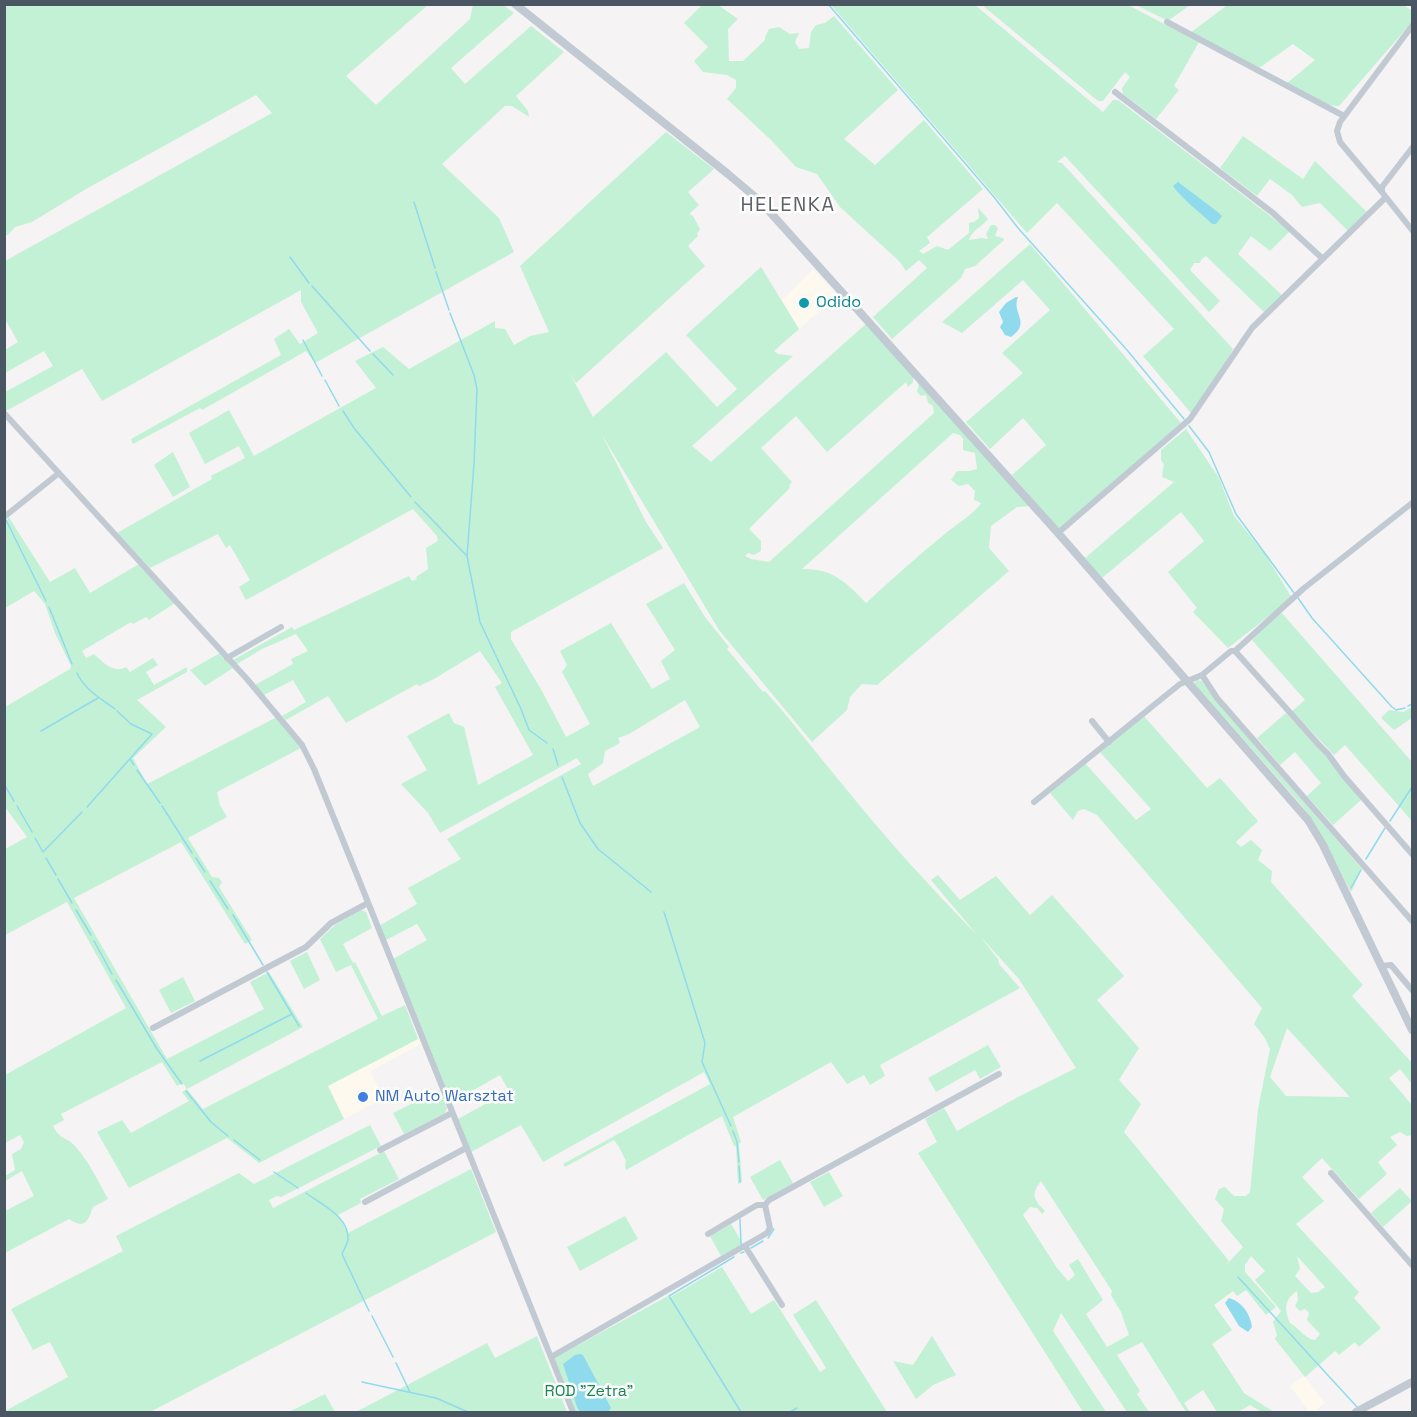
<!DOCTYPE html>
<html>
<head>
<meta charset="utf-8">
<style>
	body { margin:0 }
	#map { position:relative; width:1417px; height:1417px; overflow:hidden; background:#f5f3f3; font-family:"Space Grotesk",sans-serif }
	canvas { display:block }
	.frame { position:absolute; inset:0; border:6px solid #4a5661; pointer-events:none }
</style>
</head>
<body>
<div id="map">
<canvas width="1417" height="1417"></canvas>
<div class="frame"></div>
</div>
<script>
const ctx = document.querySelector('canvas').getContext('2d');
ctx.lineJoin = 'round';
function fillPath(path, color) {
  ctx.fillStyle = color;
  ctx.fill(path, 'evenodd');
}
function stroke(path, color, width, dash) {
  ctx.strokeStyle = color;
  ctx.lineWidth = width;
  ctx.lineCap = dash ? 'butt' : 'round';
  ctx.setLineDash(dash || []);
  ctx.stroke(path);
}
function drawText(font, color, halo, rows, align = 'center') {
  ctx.font = font + ' "Space Grotesk",sans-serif';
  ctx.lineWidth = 5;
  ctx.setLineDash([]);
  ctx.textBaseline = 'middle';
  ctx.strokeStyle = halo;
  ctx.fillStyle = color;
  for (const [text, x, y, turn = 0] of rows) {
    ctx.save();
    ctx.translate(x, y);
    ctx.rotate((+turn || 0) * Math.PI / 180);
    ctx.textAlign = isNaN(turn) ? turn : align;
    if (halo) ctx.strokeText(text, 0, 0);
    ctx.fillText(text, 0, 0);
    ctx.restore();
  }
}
fillPath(new Path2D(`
	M813,269L837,296L799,329L782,300Z
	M418,1039L421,1044L370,1071L384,1098L344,1119L327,1086Z
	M1304,1376L1325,1403L1317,1409L1319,1412H1309L1290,1386Z`), '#fdf9ef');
fillPath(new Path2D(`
	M1402,4L1412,11V22L1339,106L1327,105L1287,83L1315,60L1293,44L1259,68L1190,33L1226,6V5Z
	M4,5H428L346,76L376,105L470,19L473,5H503L514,13L451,68L465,84L531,26L564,52L516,96L528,111L529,117L512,106H505L442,164L499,218L514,252L315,363L306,351L202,410L200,408L133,444L131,439L281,355L274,339L289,329L300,344L318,333L301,302V290L102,401L82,369L6,411L5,392L53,366L44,351L5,373V350L18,342L5,319V261L272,113L256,95L86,189L32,222L15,227L8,235H5Z
	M702,5L708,6L718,5L738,19L728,29L729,61H743L765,40V37L769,29L779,27L790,34L799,33L795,42L799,49L809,48L811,32L816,25L825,23L834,16L898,90L844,139L875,165L924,120L983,189L927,237L930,243L919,251L923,254L937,246L948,250L969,233V223L974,222L979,218L978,208L988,219C983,226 971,231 969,240L982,238L987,239L988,238L986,234L991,225H995L998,228L995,236L1003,238L1004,240L975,266L965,269L961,278L892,339L873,317L927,268L919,260L906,271L899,261L840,207L817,174L796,167L771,140L727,99L736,88V80L727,75L703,72L694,61L708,47L684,23Z
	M831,5H975L1103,112L1113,100H1118L1290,231L1270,251L1251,236L1238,254L1282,295L1265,313L1206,256L1201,260L1200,263H1194L1190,270L1220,301L1209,312L1065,156L1057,162L1062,163L1233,349L1218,377L1191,413L1143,356L1174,329L1057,203L1027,233Z
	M982,5H1128L1199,42L1174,86L1179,90L1156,119L1123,94L1122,88L1130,77L1125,72L1103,101H1098Z
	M1136,5H1190L1168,21Z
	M666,132L714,169L688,192L699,205L689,214L693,216L700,229L697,234L698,236L688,246L705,266L576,383L569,372L593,417L666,352L717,407L737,389L686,335L761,267L799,329L774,351L778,354L793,356L692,446L711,462L867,323L914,375L913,382L908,387L906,382L827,452L796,416L761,448L792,482L789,485L790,488L749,529L761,541V551L754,555L748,553L745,556L751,559L769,562L934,413L933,406L928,403L926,395L921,396L917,392L919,382L1031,506L1017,507L991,526L989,548L1009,571L877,685L862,684L850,697L847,710L812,742L719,630L601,433L646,522L663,548L511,632V639L542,691L566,737L590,724L562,672L567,665L560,651L611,623L652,689L670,679L661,661L675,650L646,604L684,583L705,617L729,647L727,649L763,692L765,691C794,723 819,757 847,790C888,841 932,889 978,936L931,880L938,875L960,900L996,876L1030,915L1052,895L1124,976L1097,1000L1139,1048L1119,1080L1141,1104L1124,1132L1229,1261L1225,1265L1228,1263L1243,1247L1221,1221L1224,1209L1215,1199L1219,1189L1225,1187L1234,1196H1246L1250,1192L1258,1109L1270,1049L1265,1038L1254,1024L1262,1008L1097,815L1084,809L1078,811L1073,820L1050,793L1085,763L1136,820L1151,809L1100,752L1143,715L1207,788L1220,778L1258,821L1236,842L1241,847L1251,840L1262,850L1258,860L1272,871L1271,882L1363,985L1352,996L1412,1063V1084L1400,1069L1389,1078L1412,1105V1135L1407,1136L1400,1132L1390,1137L1397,1145L1378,1162L1387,1174L1359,1199L1322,1158L1302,1177L1324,1201L1296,1224L1359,1292L1354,1298L1381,1328L1359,1347L1355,1342L1339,1355L1335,1351L1305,1377L1275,1339L1277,1335L1273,1322L1281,1311L1255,1280L1265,1271L1251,1256L1245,1265V1272L1276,1307L1266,1315L1246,1290L1237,1296L1233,1291L1214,1305L1232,1330L1212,1344L1244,1393L1274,1412H1262L1250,1405L1238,1412H1217L1203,1390L1184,1403L1190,1412H1186L1142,1342L1117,1355L1140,1391L1137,1394L1149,1412H1127L1061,1313L1053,1331L1106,1412H1083L918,1153L937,1142L925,1119L944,1108L957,1131L1018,1097L1076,1068L1019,979L980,936L998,959L999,964L1020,988L880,1065L885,1076L870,1085L864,1075L847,1084L831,1062L733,1117L741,1142L739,1144L742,1182L738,1184L736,1146H734L722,1116L626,1170L625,1167L626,1161L619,1147L614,1140L565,1167L563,1164L710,1084L704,1072L543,1162L521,1125L471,1152L458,1119L509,1091L500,1075L451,1103L393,959L427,940L417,924L386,940L379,926L417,904L408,888L461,859L447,839L581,764L577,758L440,833L428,813L401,784L427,770L407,736L449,713L454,723L464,727L478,785L533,755L495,687L502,683L480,651L434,679L419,686L417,684L346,723L328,696L286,720L282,716L306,702L293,680L264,695L255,685L293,664L291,659L308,651L296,634L262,649L237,664L233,660L292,627L294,630L409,576L412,581L417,579L416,577L428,569L426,548L438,541L437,536L413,509L246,600L239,587L250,580L230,545L226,548L218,534L150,568L117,533L212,479L211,476L245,458L239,446L205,464L189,433L229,410L254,456L376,388L355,361L383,347L409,369L495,321V328L505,329L514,345L530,336L549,332L520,266ZM953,433L960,435L963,439V450L975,453L977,469L969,471H957L951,480L959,486L968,484L975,491L974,500L981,503C976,512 956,525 946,533C919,555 892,579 866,603C846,582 832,568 802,569ZM685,700L700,727L593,786L588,774L603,763L605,751L620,743L618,738L629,734ZM1287,1028L1349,1096V1097L1286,1096L1270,1077ZM1041,1181L1112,1291L1111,1295L1121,1312L1129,1335L1107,1347L1086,1314L1103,1300L1078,1259L1069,1265L1075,1275L1068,1281L1057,1268L1023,1215L1030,1207L1037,1208L1042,1214L1045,1211C1033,1199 1031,1194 1041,1181ZM1297,1256L1325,1287L1318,1292L1311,1293L1295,1276L1300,1269ZM1297,1291L1298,1300L1295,1306L1300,1311L1305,1309L1309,1313L1307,1320L1320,1334L1315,1340C1305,1339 1298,1327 1290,1323C1284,1309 1284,1300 1297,1291Z
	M1243,136L1303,179L1315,161L1367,212L1348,231L1320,203L1302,207L1292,195L1270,179L1257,196L1220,168Z
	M1030,244L1181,423L1059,529L1012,475L1046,445L1023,418L990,449L966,422L1023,373L1002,353L1050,310L1023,280L962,333L942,322Z
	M1186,429L1219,478L1234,516L1265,554L1292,598L1228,648L1193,612L1197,608L1168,572L1204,541L1181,512L1102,578L1085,558L1174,482L1162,477L1164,464L1161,460V450Z
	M173,452L190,487L173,497L154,465Z
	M8,516L50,582L75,568L90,593L139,564L175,603L149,620L146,617L133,624L131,622L82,651L86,658L94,654C104,663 113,674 126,667L130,672L153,658L158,665L146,672L154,685L187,667V672L137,700L166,727L133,758L147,784L277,717L301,748L217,792L220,805L227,817L188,838L212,877L219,878L222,882L219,887L252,940L245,944L181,842L74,898L167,1059L264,1009L250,982L269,972L303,1027L187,1089L203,1109L378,1019L351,965L336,972L320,939L335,925L361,910L366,912L372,928L343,944L353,963L355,962L382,1016L405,1005L418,1039L328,1086L344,1119L259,1163L227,1138L129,1188L97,1132L122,1120L131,1133L189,1101L182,1092L187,1089L183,1083L177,1086L162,1062L61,1114L64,1120L53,1126C60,1140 65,1136 74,1145C89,1161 98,1181 108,1199L93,1207C88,1221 85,1230 69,1219L5,1253V1211L34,1196L22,1171L5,1181V1176L15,1170L12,1154L21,1149L24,1142L20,1135L5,1143V1075L126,1008L67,902L5,935V849L27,837L5,807V707L70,669L71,666L55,633L45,604L34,591L5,608L4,522L8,519Z
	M1281,612L1412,762V821L1345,745L1334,755L1292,711L1305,700L1252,640Z
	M220,653L233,668L205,686L190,670Z
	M1197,680L1202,681L1214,698L1362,869L1351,892L1315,824L1303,807L1194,683Z
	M1412,707V718L1394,730L1381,718L1389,710L1403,712Z
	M1286,713L1329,758L1361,800L1333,825L1307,796L1321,783L1295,752L1280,765L1257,738Z
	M307,952L320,980L304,989L290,961Z
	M183,977L195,1001L171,1013L159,990Z
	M988,1045L1001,1067L980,1079L975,1070L936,1092L928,1078Z
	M439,1090L447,1108L445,1113L404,1134L393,1113Z
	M370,1125L381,1146L281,1197L277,1196L269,1200L273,1208L384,1151L399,1179L360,1199L361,1203L338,1215L348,1233L471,1169L496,1232L150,1412H5V1411L68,1377L50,1342L33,1350L11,1309L123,1251L116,1236L239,1173L254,1184Z
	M780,1160L793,1183L763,1200L750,1177Z
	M829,1172L843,1196L824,1207L810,1182Z
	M1400,1188L1412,1201L1383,1227L1371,1213Z
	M625,1216L638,1239L580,1271L567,1247Z
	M731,1224L743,1244L721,1256L710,1236Z
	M722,1267L751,1314L774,1300L820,1372L826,1368L793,1315L816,1300L887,1412H576L554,1358L668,1296L669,1298Z
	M537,1336L567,1412H356L487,1343L495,1358Z
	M932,1336L956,1375L933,1385L916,1399L893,1361L913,1365Z
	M325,1394L335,1412H289Z`), '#c3f1d5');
fillPath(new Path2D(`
	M1178,182L1219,213L1222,216L1216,224H1212C1200,212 1184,201 1173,186Z
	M1016,297H1018C1011,314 1032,322 1011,337L1005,335L1000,327L1003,322L999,312L1006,303Z
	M1229,1298C1242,1302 1250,1313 1252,1327L1248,1332L1239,1326L1225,1303Z
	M580,1354L583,1355L609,1404L611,1408L608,1412H580L577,1407L563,1364L575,1355Z`), '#90daee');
stroke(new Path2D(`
	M828,4L994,197L1018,228L1127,350L1184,419
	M414,202L435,268
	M290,257L309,283
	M436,272L449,310
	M312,286L370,351
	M450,313L474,375L477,389L474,464L467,556L480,622L521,709L529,730L547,743
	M303,340L322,376
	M373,354L393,375
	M325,380L339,406
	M343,411L354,428L411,497
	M1189,426L1209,452L1236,514L1294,593
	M415,502L466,555
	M6,520L46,601
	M1298,598L1312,618L1392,707L1396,710L1405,708
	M49,607L72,664
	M77,673C85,690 100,698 115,709
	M1408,706L1412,704
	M41,731L98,698
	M553,749L558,765
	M130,759L134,765
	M137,770L160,803
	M562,777L580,823L598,849L651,892
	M4,784L14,801
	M17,806L32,832
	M162,806L192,853
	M87,807L152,734L131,724L117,711
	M1390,821L1412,787
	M35,838L43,852L82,812
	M46,858L56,875
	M196,858L205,872
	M1366,859L1385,828
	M58,879L72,903
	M210,881L228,909
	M1351,888L1361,870
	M76,910L91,935
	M664,912L705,1043L702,1062L731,1126
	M233,915L263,965
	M94,941L112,974
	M267,972L299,1026
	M116,980L157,1049L182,1084
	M200,1061L292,1014
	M186,1091L211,1122L228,1136
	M733,1131L737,1142L739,1162
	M234,1140L260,1160
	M739,1166L740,1182
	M274,1172L298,1188
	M306,1193C321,1204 350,1217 348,1240C347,1244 344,1250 342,1254L369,1311
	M740,1219L741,1244
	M768,1238L774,1229
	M751,1248L763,1241
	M741,1253L744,1252
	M734,1257L669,1296L741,1412
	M1238,1277L1357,1407
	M372,1316L393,1357
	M396,1363L410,1392
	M362,1382L436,1398L468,1412
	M790,1412L797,1408`), '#90daee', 1.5);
stroke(new Path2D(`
	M1167,22L1344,116
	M1115,92L1273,213L1323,259
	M1382,192V187L1412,148
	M1385,196L1412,230
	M4,413L247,679L302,745L314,769L359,880L573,1412
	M4,517L59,473
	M1058,533L1190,419L1252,328L1384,199L1385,196L1382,192L1340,142L1337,131L1340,122L1412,26
	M1235,651L1319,745L1328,754L1344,776L1412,854
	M227,658L281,627
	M1202,675L1217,698L1412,921
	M1092,721L1109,742
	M1034,802L1180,684L1202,675L1231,651H1235L1303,589L1412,503
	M1381,966L1391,965L1412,990
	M153,1028L306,947L331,923L368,903
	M380,1150L452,1113
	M1331,1173L1412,1265
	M365,1202L466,1148
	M765,1205L769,1200L999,1074
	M745,1246L782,1305
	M551,1357L767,1233L770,1228L765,1205H757L708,1234`), '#c1cad2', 6);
stroke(new Path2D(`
	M515,4L728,174L760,201L1058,533L1308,820L1323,845L1412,1030
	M1356,1412L1412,1382`), '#c1cad2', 8);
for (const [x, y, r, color] of [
	[804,303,6,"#0f9aa8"],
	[363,1097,6,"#3f7fe0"]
]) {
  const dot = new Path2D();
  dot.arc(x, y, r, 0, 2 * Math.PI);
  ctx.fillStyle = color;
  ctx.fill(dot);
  stroke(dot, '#fff', 2);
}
drawText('16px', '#0d838f', '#fff', [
	["Odido",816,303]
], 'left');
drawText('16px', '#366cbe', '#fff', [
	["NM Auto Warsztat",375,1097]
], 'left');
drawText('16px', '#17864f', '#fff', [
	["ROD \"Zetra\"",589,1392]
]);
ctx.letterSpacing = '1.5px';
drawText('20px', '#5f6368', '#fff', [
	["HELENKA",788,206]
]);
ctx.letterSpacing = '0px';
</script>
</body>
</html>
